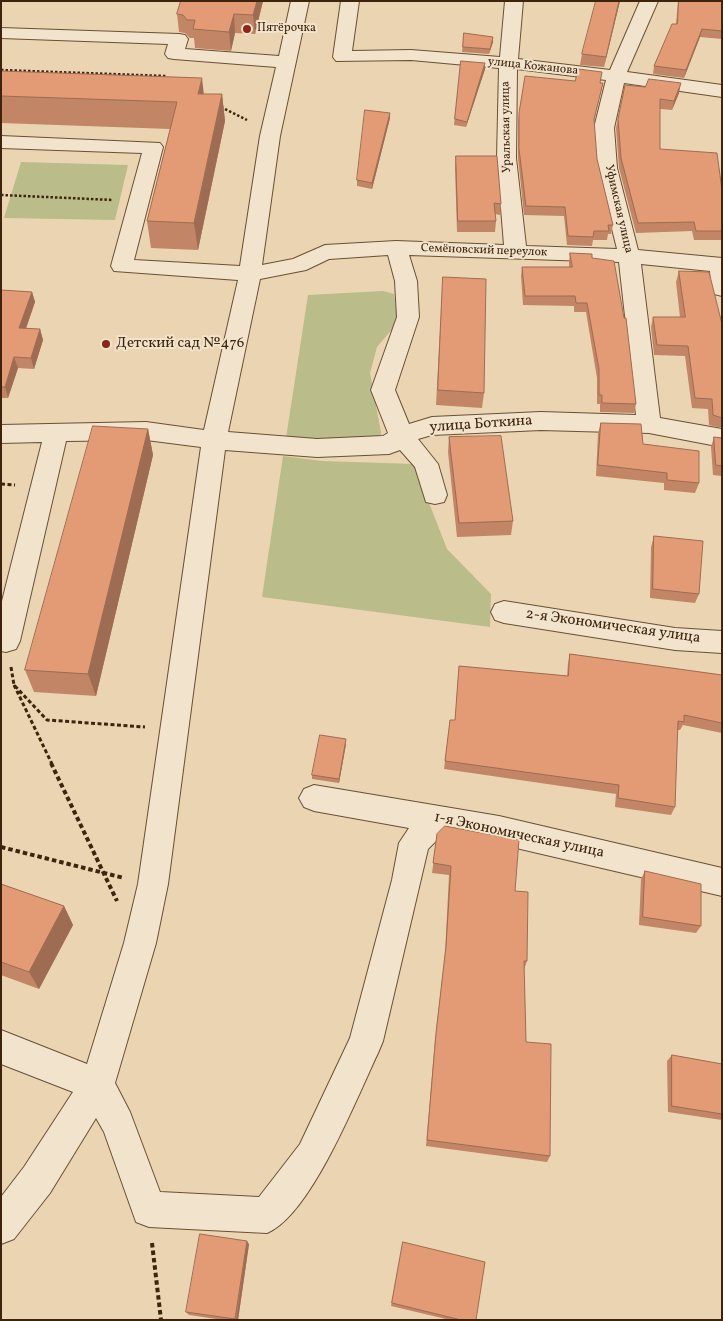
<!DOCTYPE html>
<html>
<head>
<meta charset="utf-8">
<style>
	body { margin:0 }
	#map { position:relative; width:723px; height:1321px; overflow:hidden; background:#ebd4b1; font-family:Vollkorn,serif }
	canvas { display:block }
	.frame { position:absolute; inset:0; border:2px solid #3e240c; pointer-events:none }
</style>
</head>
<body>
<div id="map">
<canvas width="723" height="1321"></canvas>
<div class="frame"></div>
</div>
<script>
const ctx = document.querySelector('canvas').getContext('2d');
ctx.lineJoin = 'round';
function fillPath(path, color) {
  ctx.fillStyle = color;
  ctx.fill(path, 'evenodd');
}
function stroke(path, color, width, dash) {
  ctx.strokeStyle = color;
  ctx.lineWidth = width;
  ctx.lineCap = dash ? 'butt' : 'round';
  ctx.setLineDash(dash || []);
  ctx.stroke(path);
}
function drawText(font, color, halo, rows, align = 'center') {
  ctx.font = font + ' Vollkorn,serif';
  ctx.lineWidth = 4;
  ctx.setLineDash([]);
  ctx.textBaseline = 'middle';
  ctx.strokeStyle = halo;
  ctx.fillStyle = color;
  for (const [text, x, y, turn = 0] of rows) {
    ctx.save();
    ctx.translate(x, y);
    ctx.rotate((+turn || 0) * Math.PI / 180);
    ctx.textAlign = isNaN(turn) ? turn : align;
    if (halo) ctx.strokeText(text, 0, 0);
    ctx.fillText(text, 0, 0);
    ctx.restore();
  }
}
fillPath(new Path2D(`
	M21,162L128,165L115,220L4,218Z
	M383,291L394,294L397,314L393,328L377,347L370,373L382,438L321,441L286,438L308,295Z
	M283,456L322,461L414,464L447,549L491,594L490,627L262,597Z`), '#babc89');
const minor = new Path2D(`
	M291,1H309L280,136L262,265L293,259L325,245L396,241L504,245L497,158L499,68L411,60L336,61L333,57L341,1H359L352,51L411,50L500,57L505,1H523L518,59L610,70L640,1H658L627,72L722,85V97L624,83L614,128L617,168L638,250L722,258V296L714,294L711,289L710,271L641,264L660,418L722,429V447L649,433L541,430L432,435L418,439L438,464L447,495L444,502L435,504L426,502L415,467L400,450L389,454L317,457L225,450L168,884L156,943L115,1083L130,1112L160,1192L259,1197L300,1144L350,1038L392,880L399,843L409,828L314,811L304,807L299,798L304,789L314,785L499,816L722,868V896L499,844L443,834L428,849L383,1041L378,1053C357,1097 311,1215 267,1233L149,1227L136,1222L104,1132L96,1118L50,1193L14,1239L1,1244V1197L24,1167L73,1092L1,1064V1030L87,1064L124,943L138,884L201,447L146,440L66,441L20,641L16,649L6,652L1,651V605L42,442L1,443V425L146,422L204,430L238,280L114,271L111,266L142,153L1,148V136L160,143L163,147L134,260L240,266L260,136L276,67L174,59L168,58L165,54L168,44L1,38V28L179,34L185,35L188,39L185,49L279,56ZM517,69L606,80L594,128L597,168L617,249L526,246L516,158ZM388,255L395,281L397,317L371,390L388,433L383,436L317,439L228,432L260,279L306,270L329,259ZM409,255L619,262L636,415L541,412L432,417L409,424L395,390L419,317L417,281Z
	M504,601L675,628L722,631V653L675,650L504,623L495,620L491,612L495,604Z`);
stroke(minor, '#695035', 2);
stroke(new Path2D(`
	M1,70L166,76
	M221,107L247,120
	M1,195L113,200`), '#3e240c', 2.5, [2.5, 2]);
stroke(new Path2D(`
	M1,484L15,485
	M11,667L14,685L47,720L145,727
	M14,685L52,764`), '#3e240c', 3, [4, 2.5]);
stroke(new Path2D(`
	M51,763L117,901
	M1,847L124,878
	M152,1243L161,1320`), '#3e240c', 4, [4.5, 3]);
fillPath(minor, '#f2e3cc');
fillPath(new Path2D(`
	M181,1H263L255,34L235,33L231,51L195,48L194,38H190L185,33L179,32L177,14Z
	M620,1L604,67L580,65L582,54Z
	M678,1H722V39L700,37L684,78L653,74L654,66L676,24Z
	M464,33L493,42L489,54L462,52Z
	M461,61L485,69L466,127L454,125Z
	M1,71L203,94H222L225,121L198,250L151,248L147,221L170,129L1,123Z
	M600,83H603L594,121L597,159L613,225L611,234H608L607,240H593L592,246L567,245L564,216L524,215L518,158V122L519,113Z
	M625,85L679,93L672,110L660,109V149L722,190V240H694L692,231L636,233L619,168L616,128Z
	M390,113V118L372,189L357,186V180Z
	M456,156L501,204L500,215L495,214L496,221L495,232H457L455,167Z
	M570,253L592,258L636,404L634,413L600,412V404H597V378L586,312H574V306L523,305L521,276L522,267H569V262Z
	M679,271L722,324V428L709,425L708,409L692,408L685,356L654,355L651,327L653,317H680L676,282Z
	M443,277L484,393L482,408L436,405Z
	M1,290L32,292L35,302L26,329H40L43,340L34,369L18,368L8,398H1Z
	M601,423L643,444L699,483L695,493L664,490V483L596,476L598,433Z
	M148,429L153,455L96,696L34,692L25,670Z
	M449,437L513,521L511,535L457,537L448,452Z
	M714,437L722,438V476L713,475L711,447Z
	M654,536L699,594L695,603L650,598L651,547Z
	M570,654L722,675V733L683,725L680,730H677L675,807L671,815L615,807L616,794L444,769L450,720H455L459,666L567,676L568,663Z
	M346,744L339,783L312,779V775Z
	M437,834L515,891L527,961L524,970L526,1042L550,1156L547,1162L426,1146L435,1040L445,954L449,875L432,873Z
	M645,871L701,926L696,933L639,925L641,879Z
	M1,884L64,906L73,925L39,989L1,975Z
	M672,1055L722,1064V1120L668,1112L667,1061Z
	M403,1242L476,1320H450L391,1306Z
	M249,1244L238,1320H223L189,1315L186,1312Z`), '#c28565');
fillPath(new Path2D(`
	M257,1H263L255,34L253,15Z
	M619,1H620L604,67L606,57Z
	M234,14L235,33L231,51L229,32Z
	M702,29L700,37L684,78L686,70Z
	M493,37V42L489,54L490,49Z
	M485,63V69L466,127L467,122Z
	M202,78L205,104L198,94Z
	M681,83L679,93L672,110L674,101Z
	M222,94L225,121L198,250L194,223Z
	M390,113V118L372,189V183Z
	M32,292L35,302L22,339L19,328Z
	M40,329L43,340L34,369L31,358Z
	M14,357L18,368L8,398L5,387Z
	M148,429L153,455L96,696L88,674Z
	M346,739V744L339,783V779Z
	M64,906L73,925L39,989L29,972Z
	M247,1241L249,1244L238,1320H236Z`), '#9e6c52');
const building = new Path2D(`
	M181,1H257L253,15L234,14L229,32L193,29L195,20H187L183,15L177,14Z
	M596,1H619L606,57L582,54Z
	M679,1H722V31L702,29L686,70L654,66L672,24H677Z
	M464,33L493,37L490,49L463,47Z
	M461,61L485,63L467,122L455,119Z
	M578,69L602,72L600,83H603L594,119L597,159L613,225H608L609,231H594L593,237L568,236L565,207L526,206L519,149V113L525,76L575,81Z
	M1,71L202,78L198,94H222L194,223L147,221L177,102L1,96Z
	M649,79L681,83L674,101L660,99V149L717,153L722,190V231H696L694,222L638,223L621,158L618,119L625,85L645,87Z
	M365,110L390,113L372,183L357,180Z
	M456,156H497L501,204L494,203L496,221H458Z
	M570,253L592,254V258L614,261L624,318H626L636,404L602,403V395H599V369L587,303H576L575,296H525L522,267H572Z
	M679,271L709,272L722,324V418L713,415L712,399L695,398L688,346L657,345L653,317H685Z
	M443,277L486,279L484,393L438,390Z
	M1,290L32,292L19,328L40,329L31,358L14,357L5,387H1Z
	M601,423L641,424L643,444L699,451V483L667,480V473L598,465Z
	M93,426L148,429L88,674L25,670Z
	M501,436L513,521L459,523L449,437Z
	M714,437L722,438V466L716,465Z
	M654,536L703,541L699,594L653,589Z
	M570,654L722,675V723L684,715V722L678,721L675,807L618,798L619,785L445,761L450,720H455L459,666L568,676Z
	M320,735L346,739L339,779L312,775Z
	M445,826L519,840L515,891L528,892L527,961H524L526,1042L551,1044L550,1156L427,1140L436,1033L446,946L451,866L433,863L437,834Z
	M645,871L701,884V926L643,917Z
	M1,884L64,906L29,972L1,962Z
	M672,1055L722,1064V1114L672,1106Z
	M200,1234L247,1241L235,1319L186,1312Z
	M403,1242L485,1262L476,1320H461L392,1303Z`);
fillPath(building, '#e29b75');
stroke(building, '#9e6c52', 1);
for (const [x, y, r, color] of [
	[247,29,5,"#8f2418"],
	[106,344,5,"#8f2418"]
]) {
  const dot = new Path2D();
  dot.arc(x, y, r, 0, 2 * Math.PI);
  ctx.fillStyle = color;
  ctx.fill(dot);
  stroke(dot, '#f2e3cc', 2);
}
drawText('12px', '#3e240c', '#f2e3cc', [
	["Пятёрочка",257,29]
], 'left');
drawText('12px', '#3e240c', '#f2e3cc', [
	["улица Кожанова",533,67,6],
	["Уральская улица",507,127,-91],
	["Уфимская улица",618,209,77],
	["Семёновский переулок",484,251,2]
]);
drawText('15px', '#3e240c', '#f2e3cc', [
	["Детский сад №476",116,344]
], 'left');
drawText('15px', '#3e240c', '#f2e3cc', [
	["улица Боткина",481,425,-4],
	["2-я Экономическая улица",613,627,8],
	["1-я Экономическая улица",519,836,12]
]);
</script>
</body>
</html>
